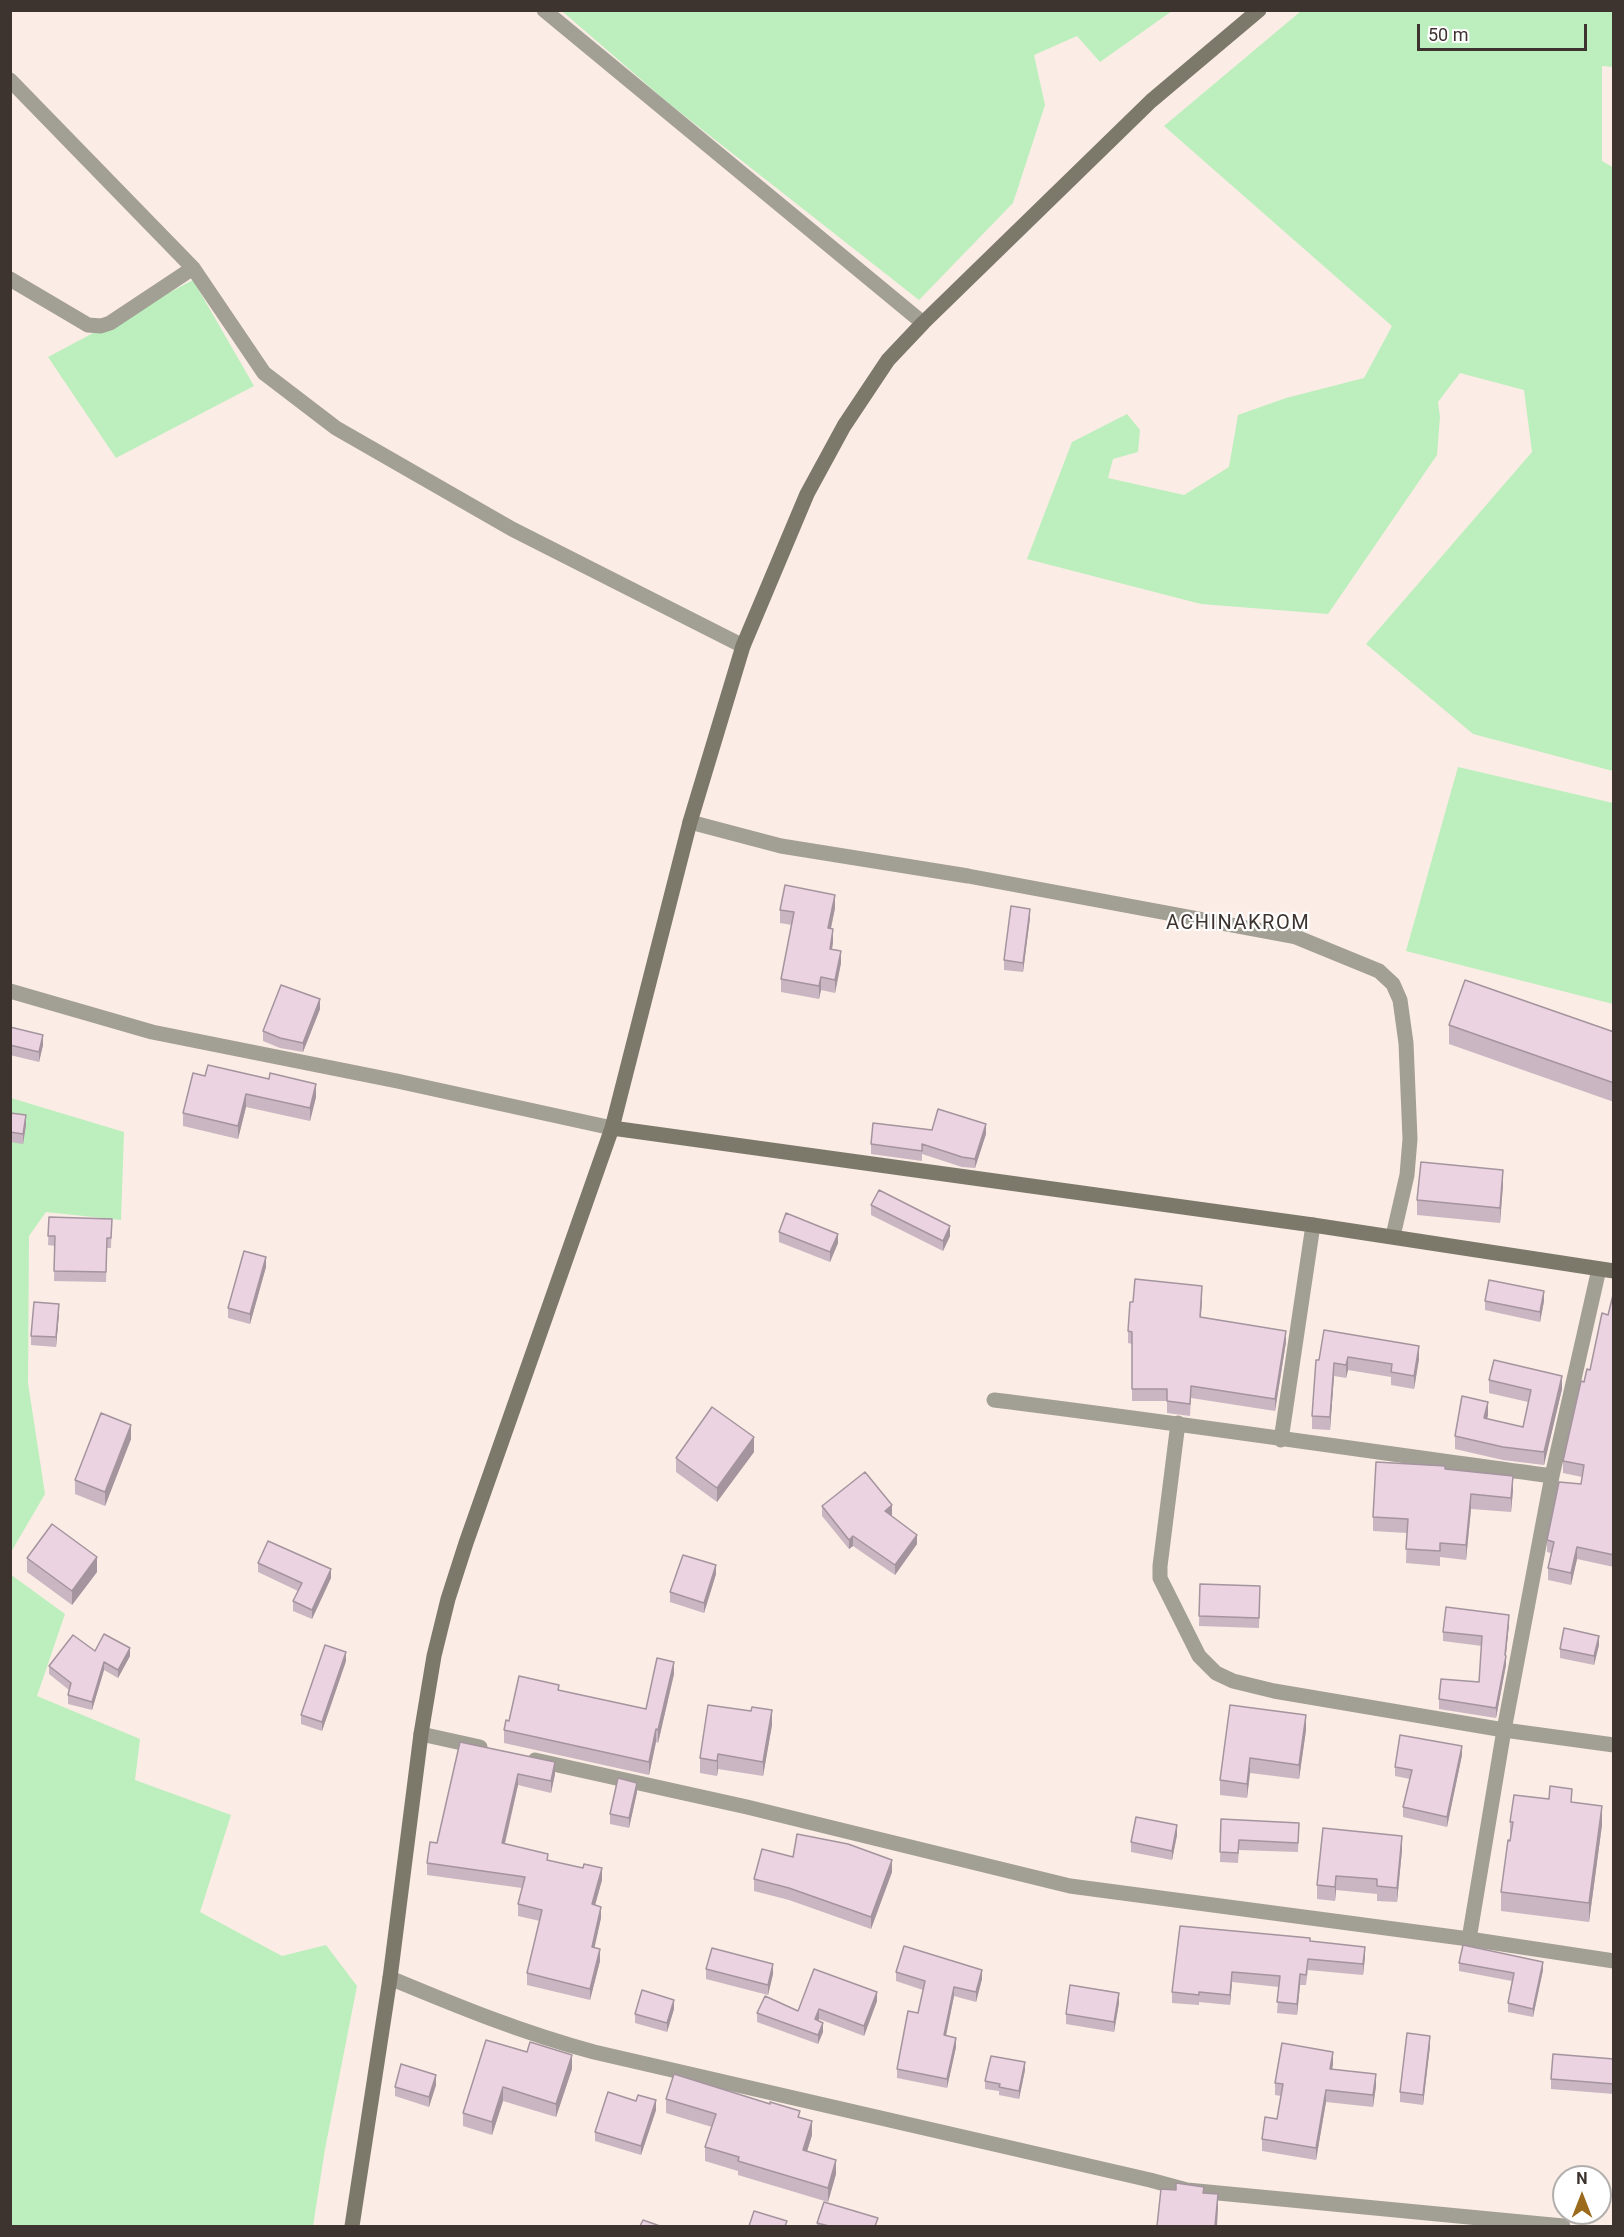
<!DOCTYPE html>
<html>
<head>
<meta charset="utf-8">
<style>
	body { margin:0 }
	#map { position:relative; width:1624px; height:2237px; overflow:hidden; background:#fbece5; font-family:Roboto,sans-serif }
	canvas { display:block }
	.frame { position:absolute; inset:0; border:12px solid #3e342f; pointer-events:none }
	.north { position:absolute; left:1552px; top:2165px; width:60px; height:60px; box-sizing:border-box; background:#fff; border:2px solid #b2aeac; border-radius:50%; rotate:0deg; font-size:16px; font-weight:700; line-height:24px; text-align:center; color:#3e342f }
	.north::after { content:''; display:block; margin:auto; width:21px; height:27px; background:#9b6a1d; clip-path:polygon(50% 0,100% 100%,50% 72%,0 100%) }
	.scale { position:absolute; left:1417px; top:24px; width:170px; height:27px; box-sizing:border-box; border:3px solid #3e342f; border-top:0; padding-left:8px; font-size:18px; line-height:21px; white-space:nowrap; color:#3e342f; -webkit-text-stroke:4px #fff; paint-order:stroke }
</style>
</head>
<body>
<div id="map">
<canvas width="1624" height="2237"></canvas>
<div class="frame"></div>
<div class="north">N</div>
<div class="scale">50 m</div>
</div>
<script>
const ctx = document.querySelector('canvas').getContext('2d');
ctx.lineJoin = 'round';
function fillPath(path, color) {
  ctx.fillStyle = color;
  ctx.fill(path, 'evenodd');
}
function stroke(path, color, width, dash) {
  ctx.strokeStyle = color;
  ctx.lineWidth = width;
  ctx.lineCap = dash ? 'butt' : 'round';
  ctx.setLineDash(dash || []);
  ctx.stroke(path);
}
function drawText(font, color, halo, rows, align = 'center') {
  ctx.font = font + ' Roboto,sans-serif';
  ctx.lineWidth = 4.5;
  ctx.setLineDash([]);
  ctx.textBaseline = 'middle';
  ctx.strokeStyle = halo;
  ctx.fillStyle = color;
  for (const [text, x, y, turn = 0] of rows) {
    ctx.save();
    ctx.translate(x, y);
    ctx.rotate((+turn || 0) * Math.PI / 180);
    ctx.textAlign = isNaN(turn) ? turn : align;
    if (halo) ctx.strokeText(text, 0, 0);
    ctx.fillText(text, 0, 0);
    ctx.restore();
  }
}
fillPath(new Path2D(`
	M562,11H1172L1100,62L1077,36L1034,55L1045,105L1013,203L919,300L667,102Z
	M1301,11H1613V67L1602,66V161L1614,168L1613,771L1473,734L1366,644L1532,452L1524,390L1460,373L1438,402L1440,417L1437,455L1328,614L1201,604L1027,559L1072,442L1127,414L1140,430L1138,452L1113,459L1108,478L1184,495L1229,467L1238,415L1286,398L1364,378L1392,326L1164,126Z
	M193,280L254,386L116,458L48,357Z
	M1458,767L1613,803V1004L1406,951Z
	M11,1098L124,1132L121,1220L46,1212L29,1236L28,1383L45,1494L11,1552Z
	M10,1574L65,1614L37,1696L140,1739L135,1780L231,1815L200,1912L282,1956L326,1945L357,1986L325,2149L313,2226H11Z`), '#bcefbd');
stroke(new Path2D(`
	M544,10L923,323
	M10,80L193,268L264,373L336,428L512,529L743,646
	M10,279L88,325L101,326L110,323L193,268
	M690,822L781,846L968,876L1296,937L1379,971L1393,984L1400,1000L1406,1043L1410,1139L1407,1175L1393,1236
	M10,991L152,1032L397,1081L612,1128
	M1599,1269L1552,1476L1504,1730L1614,1745
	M994,1400C1180,1423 1366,1451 1552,1476
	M1178,1423L1160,1566V1578L1199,1656L1216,1673L1233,1681L1274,1691L1504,1730L1469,1939
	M1281,1440L1313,1225
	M421,1734L480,1747
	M535,1760L747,1807L1070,1886L1469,1939L1614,1961
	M390,1978C457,2006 523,2033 594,2052L1150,2180L1187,2190L1563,2226`), '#a29f95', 15);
stroke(new Path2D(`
	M612,1128L1313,1225L1614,1271
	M352,2226L390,1978L421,1734L434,1656L448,1599L466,1543L612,1128L690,822L743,646L807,494L844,426L888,360L923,323L1151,101L1259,10`), '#7d796a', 15);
fillPath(new Path2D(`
	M835,908L831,929L833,942L832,949L841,963L835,993L821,990L819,999L781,992V979L792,925L780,923V910Z
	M1030,918L1023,972L1004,970V960Z
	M320,1009L303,1052L280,1048L263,1041V1031Z
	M1449,1025L1614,1032V1102L1449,1044Z
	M10,1027L43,1045L39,1062L10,1055Z
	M205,1076L316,1097L310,1121L246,1107L238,1139L183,1126V1113Z
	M10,1113L26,1125L23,1144L10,1142Z
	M932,1130L986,1134L975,1168L962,1167L922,1154V1161L871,1154V1144Z
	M1503,1185L1500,1223L1417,1215V1200Z
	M871,1205L950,1236L943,1251L871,1215Z
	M49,1217L112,1219L111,1248H107L106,1282L54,1281L55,1246L48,1245Z
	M779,1232L838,1243L830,1262L779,1242Z
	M266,1267L250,1324L228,1318V1308Z
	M1614,1291V1567L1577,1559L1571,1585L1548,1580V1568L1551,1553L1547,1552V1540L1581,1484L1582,1477L1563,1473V1461L1584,1382L1590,1370L1608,1315Z
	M1202,1298L1201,1317L1286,1342L1275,1411L1191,1398L1190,1416L1167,1413V1401H1132V1344L1128,1343V1331Z
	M1485,1301H1544L1540,1322L1485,1310Z
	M59,1313L56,1347L31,1345V1336Z
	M1324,1330L1419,1359L1414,1389L1391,1385V1377L1348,1370L1346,1378L1334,1376L1330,1430L1312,1429V1416Z
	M1489,1380L1562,1389L1544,1465L1503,1460L1455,1449V1436L1488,1415L1487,1419L1523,1427L1528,1402L1489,1393Z
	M131,1439L105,1506L75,1494V1480Z
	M754,1452L717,1502L676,1472V1458Z
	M1445,1469L1513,1490L1511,1512L1471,1509L1466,1560L1440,1557V1566L1406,1563L1407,1533L1373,1531V1517Z
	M822,1506L892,1515L891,1516L917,1544L895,1575L853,1546L849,1549L822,1516Z
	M27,1558L97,1572L72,1605L27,1572Z
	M258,1563L331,1578L312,1619L293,1611V1601L298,1591L258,1572Z
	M716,1574L704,1613L670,1602V1592Z
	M1200,1584L1260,1586L1259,1628L1199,1626Z
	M1509,1624L1506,1655V1665L1496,1718L1439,1709V1699L1479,1682L1482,1646L1443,1641V1632Z
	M1599,1645L1594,1665L1560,1658V1649Z
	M95,1651L130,1656L118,1678L104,1670L92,1710L68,1704V1695L69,1690L49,1674V1666Z
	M346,1661L322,1731L301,1724V1715Z
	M674,1674L658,1743L656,1742L649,1775L504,1743V1730L509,1721L559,1690L646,1709Z
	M1230,1705L1306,1730L1299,1779L1250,1773L1247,1798L1220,1795V1780Z
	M772,1725L763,1776L718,1769L717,1776L700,1773V1758Z
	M460,1742L555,1774L551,1793L518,1785L505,1844L602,1880L595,1905L601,1918L594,1948L600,1961L590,2000L527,1985V1973L540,1921L518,1916V1904L522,1888L427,1875V1863L437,1843Z
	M1462,1755L1447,1827L1403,1817V1807L1410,1779L1395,1776V1767Z
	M637,1792L629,1828L610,1824V1814Z
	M1572,1802L1602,1825L1589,1922L1501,1911V1892L1510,1838V1822Z
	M1221,1819L1299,1823L1298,1852L1239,1850L1238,1863L1220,1862Z
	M1177,1835L1172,1860L1131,1852V1842Z
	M1402,1836V1850L1397,1902L1377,1901V1894L1336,1890L1335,1901L1317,1899V1885Z
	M793,1857L892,1872L871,1929L789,1900L754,1891V1879Z
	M1310,1941L1365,1957L1363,1975L1308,1970L1306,1985H1300L1297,2015L1277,2013L1279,1987L1232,1982L1230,2005L1199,2002V2005L1172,2003V1992Z
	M1459,1963L1543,1970L1533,2017L1508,2012V2003L1512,1981L1459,1971Z
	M706,1969L773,1974L768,1995L706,1979Z
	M896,1972L982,1979L976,2002L954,1996L946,2036L956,2047L947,2088L897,2078V2069L918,2013L923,1990L896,1981Z
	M877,2001L864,2036L819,2019L818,2021L823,2032L818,2044L757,2022V2013L798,2011Z
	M1119,2003L1114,2032L1066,2024V2014Z
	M674,2009L667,2032L635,2023V2014Z
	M486,2040L572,2069L556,2117L503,2101L492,2135L463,2126V2113Z
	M1430,2046L1423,2105L1400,2102V2092Z
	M1614,2059V2094L1551,2089V2079Z
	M1333,2064L1332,2069L1376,2086L1373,2107L1326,2102L1316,2160L1262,2151V2139L1277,2119L1281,2096L1275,2095V2083Z
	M1025,2070L1019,2099L999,2095V2091L985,2089V2081Z
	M436,2085L429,2107L395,2096V2087Z
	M666,2099L800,2118L812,2135L807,2152L836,2174L828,2202L738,2175V2171L705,2161V2147L712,2127L666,2113Z
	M656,2110L641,2155L595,2141V2132Z
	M817,2223L878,2226H817Z`), '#cab5c2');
fillPath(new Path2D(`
	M835,895V908L828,941V928Z
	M1030,909V918L1023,972V963Z
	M833,929V942L830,962V949Z
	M841,951V963L835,993V980Z
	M821,977V990L819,999V986Z
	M320,999V1009L303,1052V1043Z
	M43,1035V1045L39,1062V1052Z
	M316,1084V1097L310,1121V1108Z
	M246,1094V1107L238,1139V1126Z
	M26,1115V1125L23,1144V1134Z
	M986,1124V1134L975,1168V1159Z
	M1503,1170V1185L1500,1223V1208Z
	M950,1226V1236L943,1251V1241Z
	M838,1234V1243L830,1262V1252Z
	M266,1257V1267L250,1324V1314Z
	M1202,1286V1298L1200,1329V1317Z
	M1544,1291V1301L1540,1322V1312Z
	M59,1304V1313L56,1347V1337Z
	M1286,1331V1342L1275,1411V1399Z
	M1419,1346V1359L1414,1389V1376Z
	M1348,1357V1370L1346,1378V1365Z
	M1334,1363V1376L1330,1430V1417Z
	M1562,1376V1389L1544,1465V1452Z
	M1488,1402V1415L1484,1431V1418Z
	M131,1425V1439L105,1506V1492Z
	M754,1437V1452L717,1502V1488Z
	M1513,1476V1490L1511,1512V1498Z
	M1471,1494V1509L1466,1560V1545Z
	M892,1505V1515L885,1521V1511Z
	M917,1535V1544L895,1575V1565Z
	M853,1536V1546L849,1549V1540Z
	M1577,1547V1559L1571,1585V1573Z
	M97,1557V1572L72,1605V1591Z
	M716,1565V1574L704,1613V1603Z
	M331,1569V1578L312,1619V1610Z
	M1509,1615V1624L1505,1663L1506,1656V1665L1496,1718V1708L1505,1655Z
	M1599,1636V1645L1594,1665V1656Z
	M130,1648V1656L118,1678V1670Z
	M346,1652V1661L322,1731V1722Z
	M104,1662V1670L92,1710V1702Z
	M674,1662V1674L658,1743V1730Z
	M772,1710V1725L763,1776V1762Z
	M1306,1715V1730L1299,1779V1765Z
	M656,1729V1742L649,1775V1762Z
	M1462,1746V1755L1447,1827V1817Z
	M718,1754V1769L717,1776V1761Z
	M1250,1758V1773L1247,1798V1784Z
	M555,1762V1774L551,1793V1781Z
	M518,1774V1785L502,1855V1843Z
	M637,1783V1792L629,1828V1818Z
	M1602,1806V1825L1589,1922V1903Z
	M1177,1825V1835L1172,1860V1851Z
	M1402,1836V1850L1397,1902V1888Z
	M892,1860V1872L871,1929V1917Z
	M602,1868V1880L592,1916V1904Z
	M1336,1876V1890L1335,1901V1887Z
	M601,1907V1918L592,1959V1947Z
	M1365,1947V1957L1363,1975V1964Z
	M600,1949V1961L590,2000V1989Z
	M1543,1962V1970L1533,2017V2009Z
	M773,1964V1974L768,1995V1985Z
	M982,1970V1979L976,2002V1992Z
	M1232,1972V1982L1230,2005V1995Z
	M1300,1974V1985L1297,2015V2004Z
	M954,1987V1996L944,2045V2035Z
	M877,1992V2001L864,2036V2026Z
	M1119,1993V2003L1114,2032V2022Z
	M674,2000V2009L667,2032V2023Z
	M819,2009V2019L815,2029V2019Z
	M823,2023V2032L818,2044V2035Z
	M1430,2036V2046L1423,2105V2095Z
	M956,2038V2047L947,2088V2079Z
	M1333,2052V2064L1330,2081V2069Z
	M572,2055V2069L556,2117V2104Z
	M1025,2062V2070L1019,2099V2091Z
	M1376,2074V2086L1373,2107V2095Z
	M436,2075V2085L429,2107V2097Z
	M503,2087V2101L492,2135V2122Z
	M1326,2090V2102L1316,2160V2148Z
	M656,2100V2110L641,2155V2146Z
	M812,2121V2135L803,2164V2150Z
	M836,2160V2174L828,2202V2188Z
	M1218,2194V2209L1217,2226H1215Z`), '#a4949e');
const building = new Path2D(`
	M785,885L835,895L828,928L833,929L830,949L841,951L835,980L821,977L819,986L781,979L794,912L780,910Z
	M1011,906L1030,909L1023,963L1004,960Z
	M1465,980L1614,1032V1083L1449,1025Z
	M281,985L320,999L303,1043L280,1038L263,1031Z
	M10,1027L43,1035L39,1052L10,1045Z
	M208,1065L269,1079L270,1073L316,1084L310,1108L246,1094L238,1126L183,1113L193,1073L205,1076Z
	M938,1109L986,1124L975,1159L962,1157L922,1144V1151L871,1144L873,1123L932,1130Z
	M10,1113L26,1115L23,1134L10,1132Z
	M1421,1162L1503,1170L1500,1208L1417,1200Z
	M879,1190L950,1226L943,1241L871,1205Z
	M786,1213L838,1234L830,1252L779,1232Z
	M49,1217L112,1219L111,1238H107L106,1272L54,1271L55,1236H48Z
	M244,1251L266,1257L250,1314L228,1308Z
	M1135,1279L1202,1286L1200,1317L1286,1331L1275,1399L1191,1386L1190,1404L1167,1401V1389H1132V1332L1128,1331L1130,1302H1133Z
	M1489,1280L1544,1291L1540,1312L1485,1301Z
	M1614,1291V1555L1577,1547L1571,1573L1548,1568L1554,1542L1547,1540L1559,1482L1581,1484L1584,1465L1563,1461L1581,1381L1584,1382L1587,1369L1590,1370L1602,1313L1608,1315Z
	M34,1302L59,1304L56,1337L31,1336Z
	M1324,1330L1419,1346L1414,1376L1391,1372L1392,1364L1348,1357L1346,1365L1334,1363L1330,1417L1312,1416L1316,1360H1319Z
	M1494,1360L1562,1376L1544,1452L1503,1447L1455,1436L1462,1396L1488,1402L1484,1418L1523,1427L1531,1390L1489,1380Z
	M712,1407L754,1437L717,1488L676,1458Z
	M101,1413L131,1425L105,1492L75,1480Z
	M1376,1462L1445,1466V1469L1513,1476L1511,1498L1471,1494L1466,1545L1440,1543V1551L1406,1549L1408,1519L1373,1517Z
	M865,1472L892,1505L885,1511L917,1535L895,1565L853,1536L849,1540L822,1506Z
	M52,1524L97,1557L72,1591L27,1558Z
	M268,1541L331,1569L312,1610L293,1601L302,1583L258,1563Z
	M683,1555L716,1565L704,1603L670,1592Z
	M1200,1584L1260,1586L1259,1618L1199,1616Z
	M1446,1607L1509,1615L1505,1655L1506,1656L1496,1708L1439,1699L1441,1679L1479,1682L1482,1636L1443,1632Z
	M1564,1628L1599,1636L1594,1656L1560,1649Z
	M104,1634L130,1648L118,1670L104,1662L92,1702L68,1695L71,1683L49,1666L73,1635L95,1651Z
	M325,1645L346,1652L322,1722L301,1715Z
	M657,1658L674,1662L658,1730L656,1729L649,1762L504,1730L506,1720L509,1721L519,1676L559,1685L558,1690L646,1709Z
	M708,1705L751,1711L752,1707L772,1710L763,1762L718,1754L717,1761L700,1758Z
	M1230,1705L1306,1715L1299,1765L1250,1758L1247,1784L1220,1780Z
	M1400,1735L1462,1746L1447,1817L1403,1807L1412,1770L1395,1767Z
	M460,1742L555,1762L551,1781L518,1774L502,1843L548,1854L547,1860L583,1868L584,1864L602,1868L592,1904L601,1907L592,1947L600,1949L590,1989L527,1973L542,1910L518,1904L525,1877L427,1863L430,1842L437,1843Z
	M618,1778L637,1783L629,1818L610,1814Z
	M1550,1786L1572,1789L1571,1802L1602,1806L1589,1903L1501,1892L1508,1840L1510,1841L1513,1822H1510L1514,1795L1549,1799Z
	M1136,1817L1177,1825L1172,1851L1131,1842Z
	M1221,1819L1299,1823L1298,1843L1239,1840L1238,1853L1220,1852Z
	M1323,1828L1402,1836L1397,1888L1377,1886V1879L1336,1876L1335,1887L1317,1885Z
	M797,1834L848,1844L892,1860L871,1917L789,1888L754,1879L762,1849L793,1857Z
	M1180,1926L1310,1938V1941L1365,1947L1363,1964L1308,1959L1306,1975L1300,1974L1297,2004L1277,2002L1280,1976L1232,1972L1230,1995L1199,1992V1995L1172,1992Z
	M1463,1945L1543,1962L1533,2009L1508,2003L1514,1973L1459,1963Z
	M904,1946L982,1970L976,1992L954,1987L944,2035L956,2038L947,2079L897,2069L908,2011L918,2013L925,1981L896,1972Z
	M712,1948L773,1964L768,1985L706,1969Z
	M814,1969L877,1992L864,2026L819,2009L815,2019L823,2023L818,2035L757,2013L765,1996L798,2011Z
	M1070,1985L1119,1993L1114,2022L1066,2014Z
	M642,1990L674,2000L667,2023L635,2014Z
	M1407,2033L1430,2036L1423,2095L1400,2092Z
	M486,2040L527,2052L530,2042L572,2055L556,2104L503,2087L492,2122L463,2113Z
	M1282,2043L1333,2052L1330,2069L1376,2074L1373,2095L1326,2090L1316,2148L1262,2139L1265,2117L1277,2119L1283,2084L1275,2083Z
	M1553,2054L1614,2059V2084L1551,2079Z
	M991,2056L1025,2062L1019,2091L999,2087L1000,2084L985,2081Z
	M401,2064L436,2075L429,2097L395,2087Z
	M674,2074L770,2104V2102L800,2111L798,2117L812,2121L803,2150L836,2160L828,2188L738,2161L739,2157L705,2147L716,2114L666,2099Z
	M608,2092L636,2101L638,2095L656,2100L641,2146L595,2132Z
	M1176,2183L1204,2187L1203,2193L1218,2194L1215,2226H1157L1161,2189L1176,2190Z
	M824,2202L878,2218L875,2226H829L817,2223Z
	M754,2211L787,2221L785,2226H749Z
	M643,2220L660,2226H640Z`);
fillPath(building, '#ebd3e1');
stroke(building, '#a4949e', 1.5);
ctx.letterSpacing = '1.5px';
drawText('20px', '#3e342f', '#fff', [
	["ACHINAKROM",1238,924]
]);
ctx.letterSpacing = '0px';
</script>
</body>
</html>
